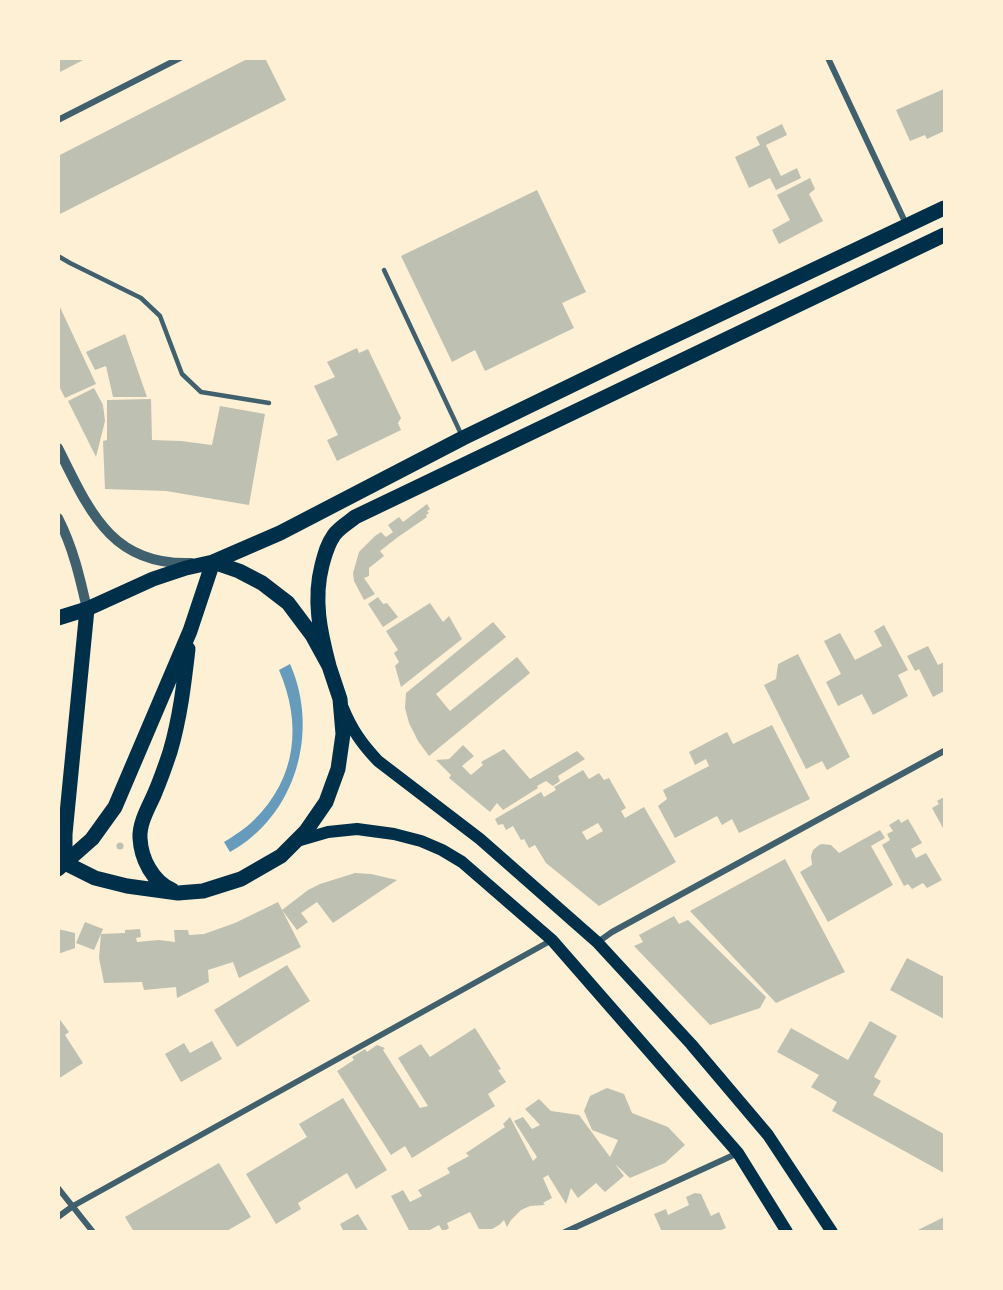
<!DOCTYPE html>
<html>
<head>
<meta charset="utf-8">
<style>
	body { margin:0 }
	#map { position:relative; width:1003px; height:1290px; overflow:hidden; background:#fdf0d5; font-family:"Open Sans",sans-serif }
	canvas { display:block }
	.frame { position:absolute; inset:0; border:60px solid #fdf0d5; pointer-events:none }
</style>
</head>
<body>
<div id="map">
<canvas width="1003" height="1290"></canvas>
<div class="frame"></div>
</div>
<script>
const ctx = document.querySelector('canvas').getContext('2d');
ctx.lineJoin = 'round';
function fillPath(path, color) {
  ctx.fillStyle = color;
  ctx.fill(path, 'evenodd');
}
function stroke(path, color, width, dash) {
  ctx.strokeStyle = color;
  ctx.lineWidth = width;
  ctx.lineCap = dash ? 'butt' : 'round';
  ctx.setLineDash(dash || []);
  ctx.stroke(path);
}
fillPath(new Path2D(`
	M290,664C320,731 296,816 230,852L224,842C235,835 245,829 254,820C297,778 302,723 279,670Z`), '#669bbc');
fillPath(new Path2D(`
	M58,58H87L58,73Z
	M249,58H265L286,100L58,215V156Z
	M944,89V131L927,139L925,135L910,141L896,110Z
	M782,124L787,135L766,145L781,176L797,168L801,178L776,190L770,178L749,188L735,157L760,145L756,137Z
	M810,178L815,189L809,194L823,221L779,244L772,230L790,220L777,195Z
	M537,190L586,292L562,303L574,328L485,371L475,350L452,362L401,256Z
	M58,303L96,384L65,398L58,384Z
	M125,334L147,397H113L106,366L95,370L86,352Z
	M357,348L359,353L368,349L401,418L398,423L401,430L337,461L327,440L338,435L314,386L335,377L327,362Z
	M94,388L103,405L105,421L96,457L68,401Z
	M151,399L152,440L181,441L212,445L220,406L265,414L249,505L166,491L105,489L103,441L107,440V400Z
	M427,504L430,509L427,511L429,513L426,515L427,517L398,537L380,551L384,556L369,568V576L364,578L375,594L364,600L354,581L353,573L359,552L375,536L381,532L386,537L393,532L388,525L399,517L403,522Z
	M378,597L383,604L387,603L398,617L383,627L368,604Z
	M430,603L443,622L449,616L462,639L401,687L395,666L399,662L394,653L398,650L386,631Z
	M493,622L506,637L436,694L450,711L517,657L530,673L429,756L418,741L409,723L405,708L406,693Z
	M884,625L908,670L898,675L908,696L873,715L862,694L838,706L826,682L841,674L824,641L840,633L855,660L882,646L874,631Z
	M928,646L938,665L944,662V691L933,697L919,669L915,671L907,656Z
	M798,654L850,757L827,770L822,761L806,769L764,685L776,679L778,664Z
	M772,725L810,799L739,833L732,819L722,825L717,816L675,838L658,806L667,799L663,790L709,766L706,759L695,765L689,752L727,732L733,744Z
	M463,745L474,756L462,766L471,775L483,765L481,762L504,749L530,779L577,751L585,759L558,776L560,781L553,786L546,781L537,786L538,788L503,810L497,803L490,812L449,778L451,775L436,760L449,759Z
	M583,770L589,779L599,773L604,780L609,778L626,808L621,811L625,818L644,807L676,862L599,906L546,863L535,845L529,848L524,839L521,840L513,826L506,830L503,824L498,825L495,819L541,792L544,797L556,790L554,787ZM598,823L603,831L587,840L582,832Z
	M944,797V830L932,808L939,804L937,801Z
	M899,819L901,823L908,819L922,843L911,849L916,858L926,853L942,880L927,888L923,883L912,889L908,884L904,886L882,845L890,840L887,834L893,831L889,825Z
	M880,830L885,838L871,846L893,885L828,922L800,872L812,865L811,856L813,850L819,845L822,844L831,845L839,853Z
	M116.5 846a3.5 3.5 0 1 1 7 0a3.5 3.5 0 1 1-7 0Z
	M785,859L845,972L776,1003L690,911Z
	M355,873L371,874L397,880L333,923L317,902L301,913L308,922L297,930L282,910L308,890L320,884Z
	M278,902L301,947L239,978L233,962L208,970L209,982L177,998L176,987L144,990L142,982L104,983L99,958L101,934L94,950L76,943L85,922L103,929L101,934L125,933V930L140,929L141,937L136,938L137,942L159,940L175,942L174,930H188L189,935L204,934L235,923Z
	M674,916L679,924L688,920L766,997L760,1008L710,1025L634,946L643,942L639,935Z
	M58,929L75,933V948L58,954Z
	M907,958L944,977V1019L890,990Z
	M287,965L310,1001L237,1047L214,1010Z
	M58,1017L69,1032L65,1035L83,1063L58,1079Z
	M870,1021L897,1036L874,1077L881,1081L873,1095L944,1134V1173L832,1111L837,1102L811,1087L819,1075L777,1052L791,1028L848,1060Z
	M475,1028L501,1069L498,1070L506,1082L488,1094L495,1106L412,1158L405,1146L391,1155L337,1071L354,1060L352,1057L365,1049L367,1052L377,1045L385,1048L383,1050L420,1108L428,1106L398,1058L421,1044L430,1057Z
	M212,1041L222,1059L181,1082L165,1054L184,1043L190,1053Z
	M607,1088L624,1094L632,1113L668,1127L685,1145L665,1163L630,1178L615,1164L624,1176L605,1192L596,1183L578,1198L571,1188L566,1204L548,1175L543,1178L552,1198L543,1203L545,1205L530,1206L521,1210L511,1220L507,1227L504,1220L499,1225L492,1229H479L470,1212L447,1223L449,1228L443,1232L439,1225L426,1232H410L391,1196L403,1190L410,1202L422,1196L418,1190L450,1173L447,1168L469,1156L466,1153L505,1127L503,1124L510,1117L533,1161L537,1157L514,1121L523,1117L532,1129L540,1125L525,1109L539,1099L551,1111L579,1115L610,1157L618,1140L592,1130L584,1111L590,1096Z
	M343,1098L387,1170L356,1189L347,1173L298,1203L301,1209L276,1224L246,1174L307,1137L299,1124Z
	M219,1163L251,1217L225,1232H134L125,1217Z
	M695,1193L701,1194L711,1216L719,1212L726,1228L717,1232H662L654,1214L666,1209L668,1215L689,1205L686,1197Z
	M358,1214L369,1232H341L343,1230L340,1224Z
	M944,1217V1232H914Z`), '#bec0b2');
stroke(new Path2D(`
	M58,256L70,263L141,298L160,316L182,374L201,392L269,403
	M384,270L462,436`), '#3f606c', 4.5);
stroke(new Path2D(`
	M828,58L907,226
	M58,120L180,58
	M598,942L612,932L944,751
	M58,1188L93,1232
	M58,1217L73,1206L552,940
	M565,1232L738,1153`), '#3f606c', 6);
stroke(new Path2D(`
	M58,448C89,510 111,566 191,563
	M58,518C73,547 80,578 87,609`), '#3f606c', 10);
stroke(new Path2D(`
	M343,708C352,730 362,744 378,761L480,839L597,942L691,1044L768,1135L832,1232
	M297,841L328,832L357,829L394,834L421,841L442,850L462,862L552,940L738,1153L787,1232`), '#003049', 12);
stroke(new Path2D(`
	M58,618L87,609L153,579L186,568L213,562L239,571L262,583L288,603L312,635L329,666L340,699L343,734L338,769L326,802L306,831L281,856L241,879L203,891L178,893L127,886L95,878L65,863L61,858
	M329,666C320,632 313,600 322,565C325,554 327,545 334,535C339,528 348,523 355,517L944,235
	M65,863V834L87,609
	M58,869L92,839L115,807L190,631L213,562L280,533L463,438L636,354L944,208
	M172,890C153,882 141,859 140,838C139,824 148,808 154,795C160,781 165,767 170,752C180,718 184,684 188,649`), '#003049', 15);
</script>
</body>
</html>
